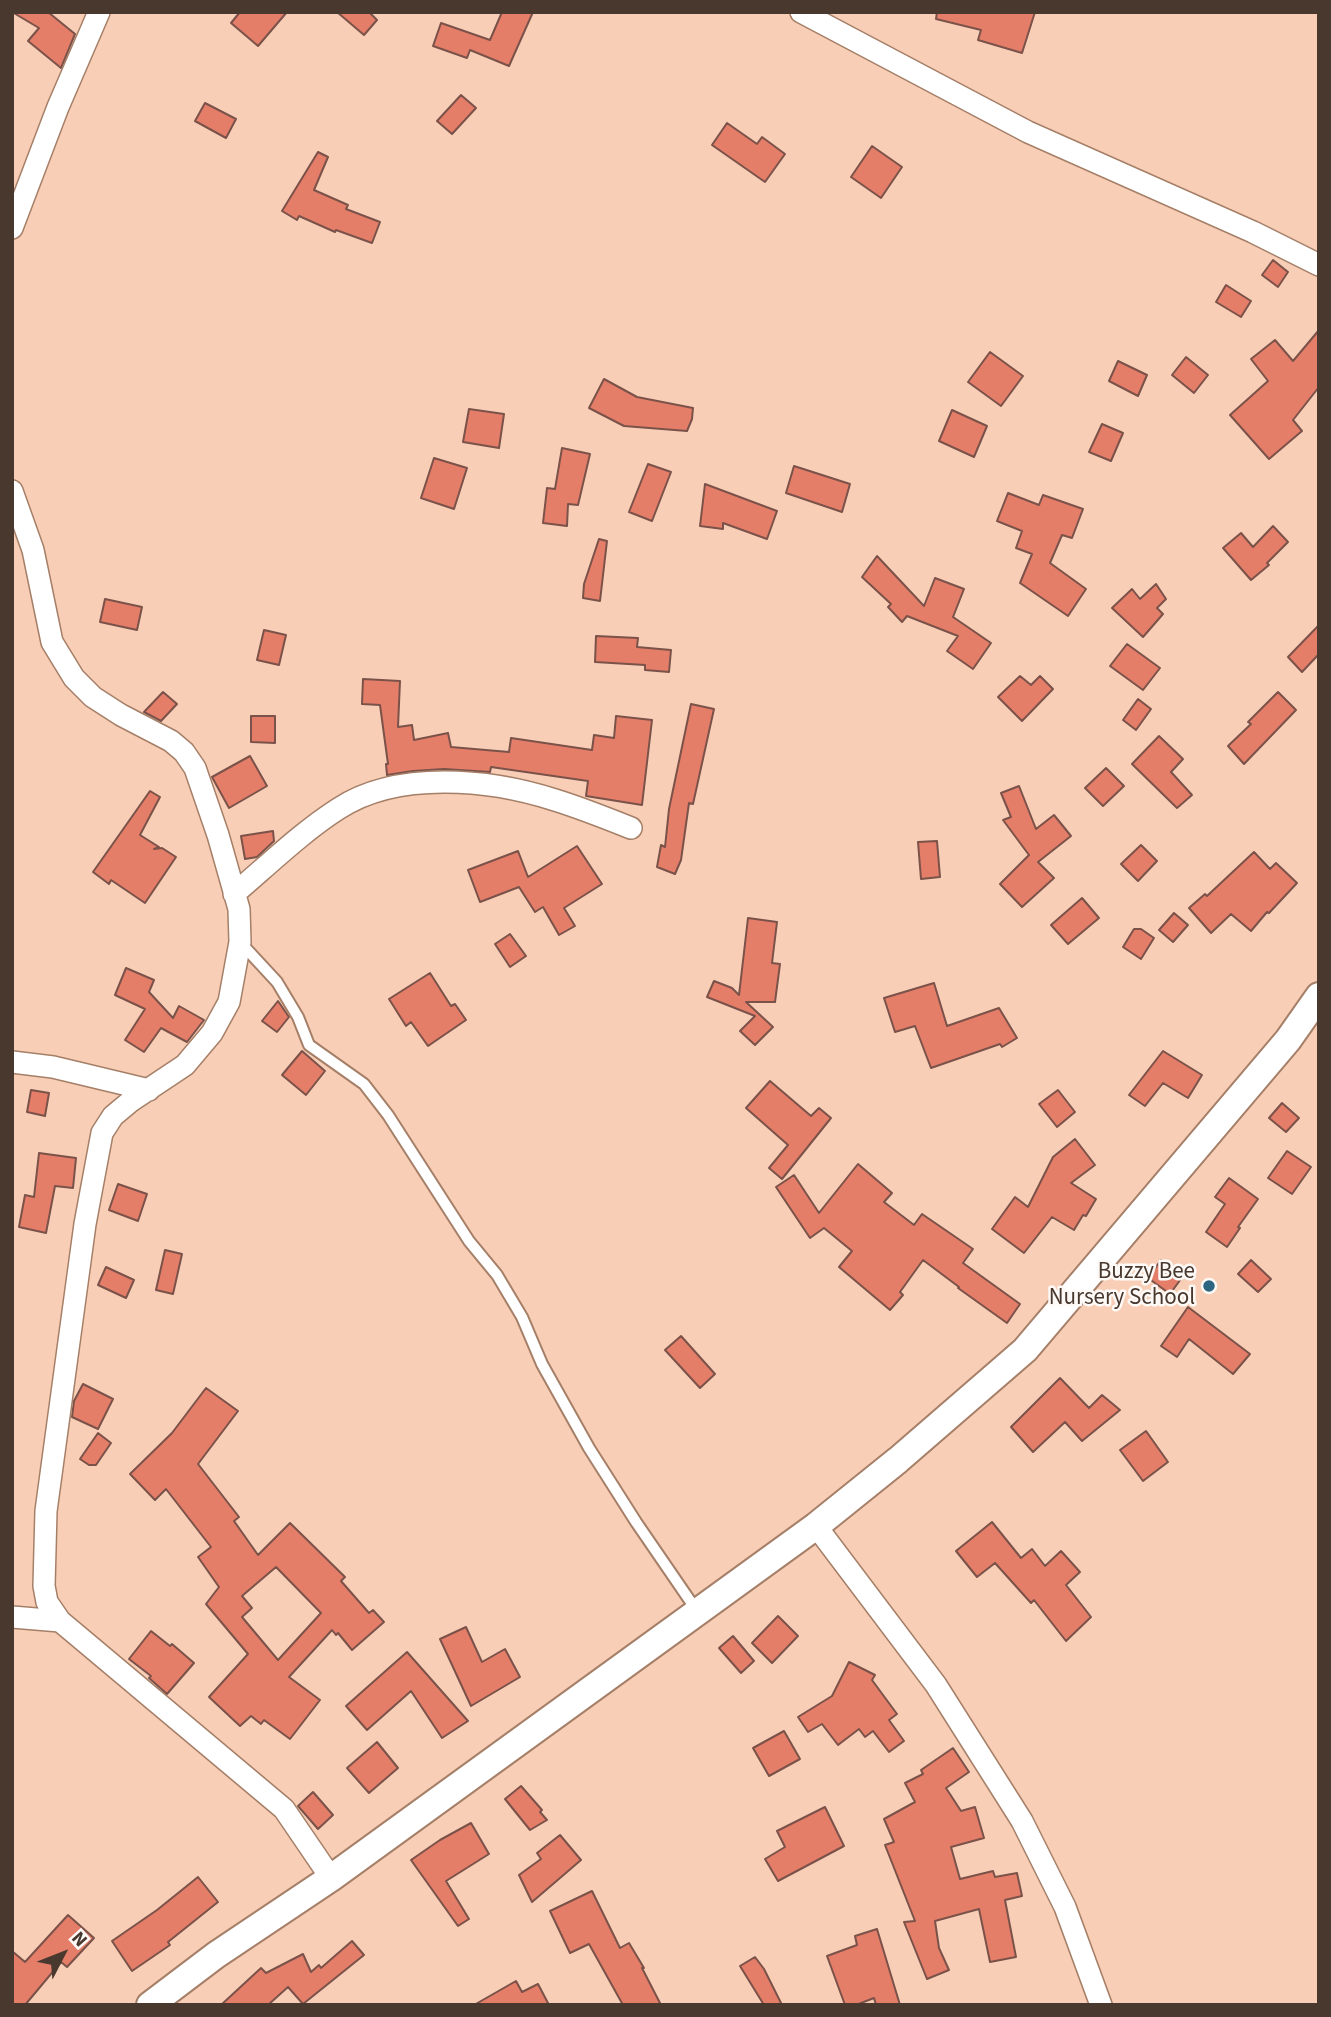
<!DOCTYPE html>
<html>
<head>
<meta charset="utf-8">
<style>
	body { margin:0 }
	#map { position:relative; width:1331px; height:2017px; overflow:hidden; background:#f8cfb6; font-family:"Source Sans 3",sans-serif }
	canvas { display:block }
	.frame { position:absolute; inset:0; border:14px solid #48382e; pointer-events:none }
	.north { position:absolute; left:28px; top:1919px; width:70px; height:70px; -webkit-text-stroke:5px #fdf9f6; paint-order:stroke; rotate:48deg; font-size:19px; font-weight:700; line-height:28px; text-align:center; color:#48382e }
	.north::after { content:''; display:block; margin:auto; width:24px; height:32px; background:#48382e; clip-path:polygon(50% 0,100% 100%,50% 72%,0 100%) }
</style>
</head>
<body>
<div id="map">
<canvas width="1331" height="2017"></canvas>
<div class="frame"></div>
<div class="north">N</div>
</div>
<script>
const ctx = document.querySelector('canvas').getContext('2d');
ctx.lineJoin = 'round';
function fillPath(path, color) {
  ctx.fillStyle = color;
  ctx.fill(path, 'evenodd');
}
function stroke(path, color, width, dash) {
  ctx.strokeStyle = color;
  ctx.lineWidth = width;
  ctx.lineCap = dash ? 'butt' : 'round';
  ctx.setLineDash(dash || []);
  ctx.stroke(path);
}
function drawText(font, color, halo, rows, align = 'center') {
  ctx.font = font + ' "Source Sans 3",sans-serif';
  ctx.lineWidth = 5;
  ctx.setLineDash([]);
  ctx.textBaseline = 'middle';
  ctx.strokeStyle = halo;
  ctx.fillStyle = color;
  for (const [text, x, y, turn = 0] of rows) {
    ctx.save();
    ctx.translate(x, y);
    ctx.rotate((+turn || 0) * Math.PI / 180);
    ctx.textAlign = isNaN(turn) ? turn : align;
    if (halo) ctx.strokeText(text, 0, 0);
    ctx.fillText(text, 0, 0);
    ctx.restore();
  }
}
const building = new Path2D(`
	M12,12H48L75,34L61,68L28,41L39,28Z
	M240,12H287L258,46L231,23Z
	M337,12H369L377,20L364,35Z
	M502,12H533L509,66L470,50L467,58L433,46L441,23L490,40Z
	M937,12H1035L1022,53L978,40L981,30L936,19Z
	M461,95L476,108L452,134L437,121Z
	M205,103L236,119L226,138L195,121Z
	M727,123L757,144L762,137L785,154L765,182L712,145Z
	M872,146L902,167L881,198L851,177Z
	M318,152L328,157L314,190L348,205L346,209L380,222L372,243L336,230L335,232L299,216L297,220L282,211Z
	M1273,260L1288,272L1278,287L1262,275Z
	M1226,285L1251,301L1241,317L1216,302Z
	M1319,330V387L1293,420L1302,431L1269,459L1230,415L1268,381L1251,359L1275,340L1293,361Z
	M990,352L1023,376L1001,406L968,382Z
	M1186,357L1208,375L1194,393L1172,375Z
	M1118,361L1147,375L1138,396L1109,381Z
	M604,379L637,397L693,408L692,419L687,431L624,426L589,408Z
	M469,409L504,414L499,448L463,442Z
	M952,410L987,426L974,457L939,441Z
	M1102,424L1123,433L1111,461L1089,452Z
	M562,448L590,454L578,505L568,504L567,526L543,523L547,488L555,489Z
	M434,458L467,468L454,509L421,498Z
	M648,464L671,472L652,521L629,512Z
	M794,466L850,484L842,512L786,493Z
	M705,484L777,511L767,539L723,523V529L700,526Z
	M1008,493L1039,505L1043,495L1083,509L1072,538L1062,535L1050,563L1086,589L1068,616L1020,583L1032,554L1016,548L1022,531L997,521Z
	M1273,526L1288,542L1267,563L1269,565L1251,580L1223,548L1241,533L1253,547Z
	M599,539L607,541L600,601L583,598L584,584Z
	M877,556L924,606L935,578L964,589L953,617L991,643L973,669L947,651L958,636L907,616L902,622L888,607L891,604L862,577Z
	M1156,584L1166,599L1157,608L1163,614L1143,637L1112,608L1132,589L1140,599Z
	M105,599L142,607L137,630L100,622Z
	M1319,625V654L1302,672L1288,657Z
	M264,630L286,635L279,665L257,660Z
	M596,636L638,638L637,647L671,650L669,672L645,670V665L595,662Z
	M1127,644L1160,668L1143,690L1110,666Z
	M1020,676L1031,685L1040,676L1053,689L1022,721L998,697Z
	M363,679L400,681L398,727L412,725L414,740L448,733L451,747L509,752L511,738L592,750L594,735L614,738L616,716L652,720L642,805L586,796L588,781L491,767L490,772L444,769L413,771L387,775L386,764H388L380,705L362,704Z
	M163,692L177,704L161,721L144,712Z
	M1278,692L1296,710L1244,764L1228,746L1251,724L1248,722Z
	M1138,699L1151,709L1136,730L1123,720Z
	M691,704L714,709L693,804L689,803L681,860L675,874L657,867L661,845L665,847L669,809Z
	M251,716H275V743L251,742Z
	M1159,736L1183,759L1171,772L1192,795L1177,808L1132,764Z
	M250,756L267,786L229,808L212,777Z
	M1106,768L1124,786L1103,806L1085,788Z
	M1019,786L1036,829L1054,815L1071,836L1038,862L1054,878L1022,907L1000,884L1029,855L1003,820L1011,817L1001,793Z
	M150,791L160,797L140,835L159,847L154,849L162,848L176,857L145,903L111,880L109,884L93,872Z
	M273,831L274,841L257,857L245,859L241,836Z
	M937,841L940,877L921,879L918,842Z
	M1141,845L1157,861L1138,881L1121,864Z
	M577,846L602,884L564,908L575,926L559,935L543,907L535,912L519,887L480,902L468,870L518,851L528,877Z
	M1254,852L1270,869L1276,863L1297,883L1269,913L1267,912L1251,931L1231,914L1211,933L1189,908L1205,894L1207,896Z
	M1082,898L1099,918L1068,944L1051,925Z
	M1174,913L1188,925L1173,942L1159,930Z
	M748,918L777,922L772,963L780,964L775,1002H746L773,1027L755,1045L740,1031L755,1016L707,997L714,981L732,988L739,995Z
	M1134,929H1141L1154,938L1141,959L1123,947Z
	M510,934L526,956L510,967L495,944Z
	M126,968L154,980L149,992L173,1018L179,1006L204,1020L187,1042L161,1028L144,1052L125,1040L145,1009L115,995Z
	M430,973L451,1006L455,1004L466,1020L428,1046L411,1022L406,1026L389,999Z
	M934,983L947,1026L999,1008L1017,1038L1002,1047L1000,1044L931,1068L915,1026L895,1032L884,998Z
	M278,1001L289,1017L277,1032L262,1021Z
	M302,1051L325,1071L306,1095L282,1075Z
	M1163,1051L1202,1075L1188,1098L1163,1083L1145,1106L1129,1095Z
	M770,1081L811,1116L819,1108L831,1118L782,1179L769,1168L788,1145L746,1108Z
	M31,1090L49,1093L45,1116L27,1112Z
	M1058,1090L1075,1112L1057,1127L1039,1104Z
	M1282,1103L1299,1118L1286,1132L1269,1118Z
	M1075,1139L1095,1165L1071,1183L1096,1199L1086,1216L1083,1215L1074,1230L1052,1217L1024,1253L992,1229L1015,1197L1028,1207L1053,1157Z
	M1287,1151L1311,1167L1292,1194L1268,1178Z
	M39,1153L76,1158L73,1188L55,1186L46,1233L19,1227L25,1195L34,1197Z
	M858,1164L892,1193L884,1202L914,1225L922,1214L973,1249L963,1263L1020,1304L1007,1323L958,1288L959,1287L923,1260L900,1292L903,1295L890,1310L839,1267L852,1251L824,1228L810,1238L776,1187L794,1175L819,1213Z
	M1229,1178L1258,1199L1238,1227L1240,1228L1227,1247L1206,1232L1225,1204L1215,1197Z
	M118,1184L147,1194L138,1221L109,1210Z
	M165,1250L182,1254L173,1294L156,1290Z
	M1161,1260L1183,1276L1170,1294L1148,1278Z
	M1251,1260L1271,1279L1258,1292L1238,1274Z
	M106,1267L134,1280L126,1298L98,1285Z
	M1188,1307L1250,1354L1233,1374L1189,1339L1177,1357L1161,1346Z
	M681,1336L715,1374L700,1388L665,1350Z
	M1060,1378L1089,1408L1102,1395L1120,1410L1082,1441L1065,1422L1033,1452L1011,1427Z
	M83,1384L113,1399L98,1429L72,1417L74,1401Z
	M206,1388L238,1411L198,1464L239,1517L234,1521L258,1555L290,1523L345,1577L341,1581L369,1613L373,1610L384,1622L352,1650L338,1633L336,1635L332,1630L289,1677L320,1700L290,1739L264,1720L261,1724L251,1716L240,1726L209,1697L248,1654L206,1604L219,1587L198,1557L211,1547L166,1489L155,1500L130,1474L172,1433ZM276,1567L321,1613L278,1660L242,1617L252,1608L242,1596Z
	M1146,1431L1168,1462L1143,1481L1120,1450Z
	M98,1433L111,1443L96,1465H89L80,1459Z
	M992,1522L1021,1558L1032,1549L1045,1566L1061,1551L1080,1572L1066,1585L1091,1617L1066,1641L1034,1600L1031,1603L995,1563L977,1577L956,1551Z
	M778,1616L798,1636L772,1663L752,1643Z
	M466,1627L482,1662L505,1649L520,1677L471,1706L440,1639Z
	M151,1631L170,1646L172,1644L194,1663L167,1694L149,1678L151,1676L129,1659Z
	M733,1636L754,1661L741,1673L719,1648Z
	M407,1652L468,1721L442,1738L411,1691L367,1730L346,1706Z
	M849,1662L875,1675L872,1680L897,1714L889,1720L904,1741L889,1752L873,1731L865,1737L859,1729L838,1745L822,1724L808,1732L798,1717L832,1696Z
	M784,1731L800,1759L769,1776L753,1748Z
	M377,1742L398,1768L369,1793L347,1768Z
	M953,1748L969,1772L946,1788L961,1811L975,1807L984,1838L951,1847L960,1879L993,1871L995,1877L1017,1873L1022,1896L1005,1900L1016,1957L990,1962L979,1909L935,1921L939,1948L949,1970L927,1979L904,1922L915,1921L885,1845L894,1842L884,1819L915,1802L905,1783L923,1774L921,1770Z
	M521,1786L542,1810L540,1812L547,1820L530,1830L505,1799Z
	M313,1792L333,1815L318,1829L298,1806Z
	M825,1807L844,1846L778,1881L765,1859L785,1847L777,1831Z
	M471,1823L489,1854L446,1881L469,1919L458,1926L411,1860L440,1840Z
	M560,1835L581,1860L532,1902L519,1875L541,1859L537,1853Z
	M198,1877L218,1902L168,1942L170,1945L132,1971L112,1941L157,1910Z
	M592,1891L620,1948L629,1943L644,1968H642L661,2005H623L589,1944L570,1953L550,1911Z
	M68,1915L94,1938L67,1967L61,1962L25,2005H12V1951L25,1962Z
	M877,1929L900,2005H876L874,1998L856,2005H845L827,1956L857,1945L855,1936Z
	M352,1941L364,1955L303,2004L288,1987L268,2005H221L261,1968L266,1973L303,1954L311,1972L319,1965L321,1968Z
	M755,1957L764,1969L782,2005H764L740,1966Z
	M516,1981L522,1992L538,1984L549,2005H474Z`);
fillPath(building, '#e47e69');
stroke(building, '#7b5249', 2);
const service = new Path2D(`
	M240,942L277,982L298,1017L309,1045L364,1084L388,1115L469,1241L497,1275L522,1317L542,1364L589,1448L636,1522L697,1611`);
const minor = new Path2D(`
	M801,12L1028,132L1253,232L1319,265
	M12,228L58,107L99,12
	M12,491L33,550L52,642L74,678L93,697L121,715L171,741L184,752L195,768L218,835L239,909L240,942L229,1002L212,1033L185,1065L131,1101L113,1116L102,1133L85,1224L46,1511L44,1586L47,1602L60,1621L72,1631L284,1809L331,1878
	M234,894C267,866 302,832 338,809C397,770 490,779 555,800C581,808 606,818 631,828
	M12,1062L53,1067L149,1090
	M816,1526L936,1685L1022,1821L1065,1907L1101,2005
	M12,1617L60,1621`);
const tertiary = new Path2D(`
	M150,2005L216,1955L331,1878L816,1526L898,1460L1025,1350L1288,1040L1319,996`);
stroke(service, '#a57f68', 14);
stroke(minor, '#a57f68', 24);
stroke(tertiary, '#a57f68', 30);
stroke(service, '#fff', 10);
stroke(minor, '#fff', 21);
stroke(tertiary, '#fff', 26);
for (const [x, y, r, color] of [
	[1209,1286,7,"#2e6580"]
]) {
  const dot = new Path2D();
  dot.arc(x, y, r, 0, 2 * Math.PI);
  ctx.fillStyle = color;
  ctx.fill(dot);
  stroke(dot, '#fdf9f6', 2.5);
}
drawText('23px', '#48382e', '#fdf9f6', [
	["Buzzy Bee",1195,1273],
	["Nursery School",1195,1299]
], 'right');
</script>
</body>
</html>
